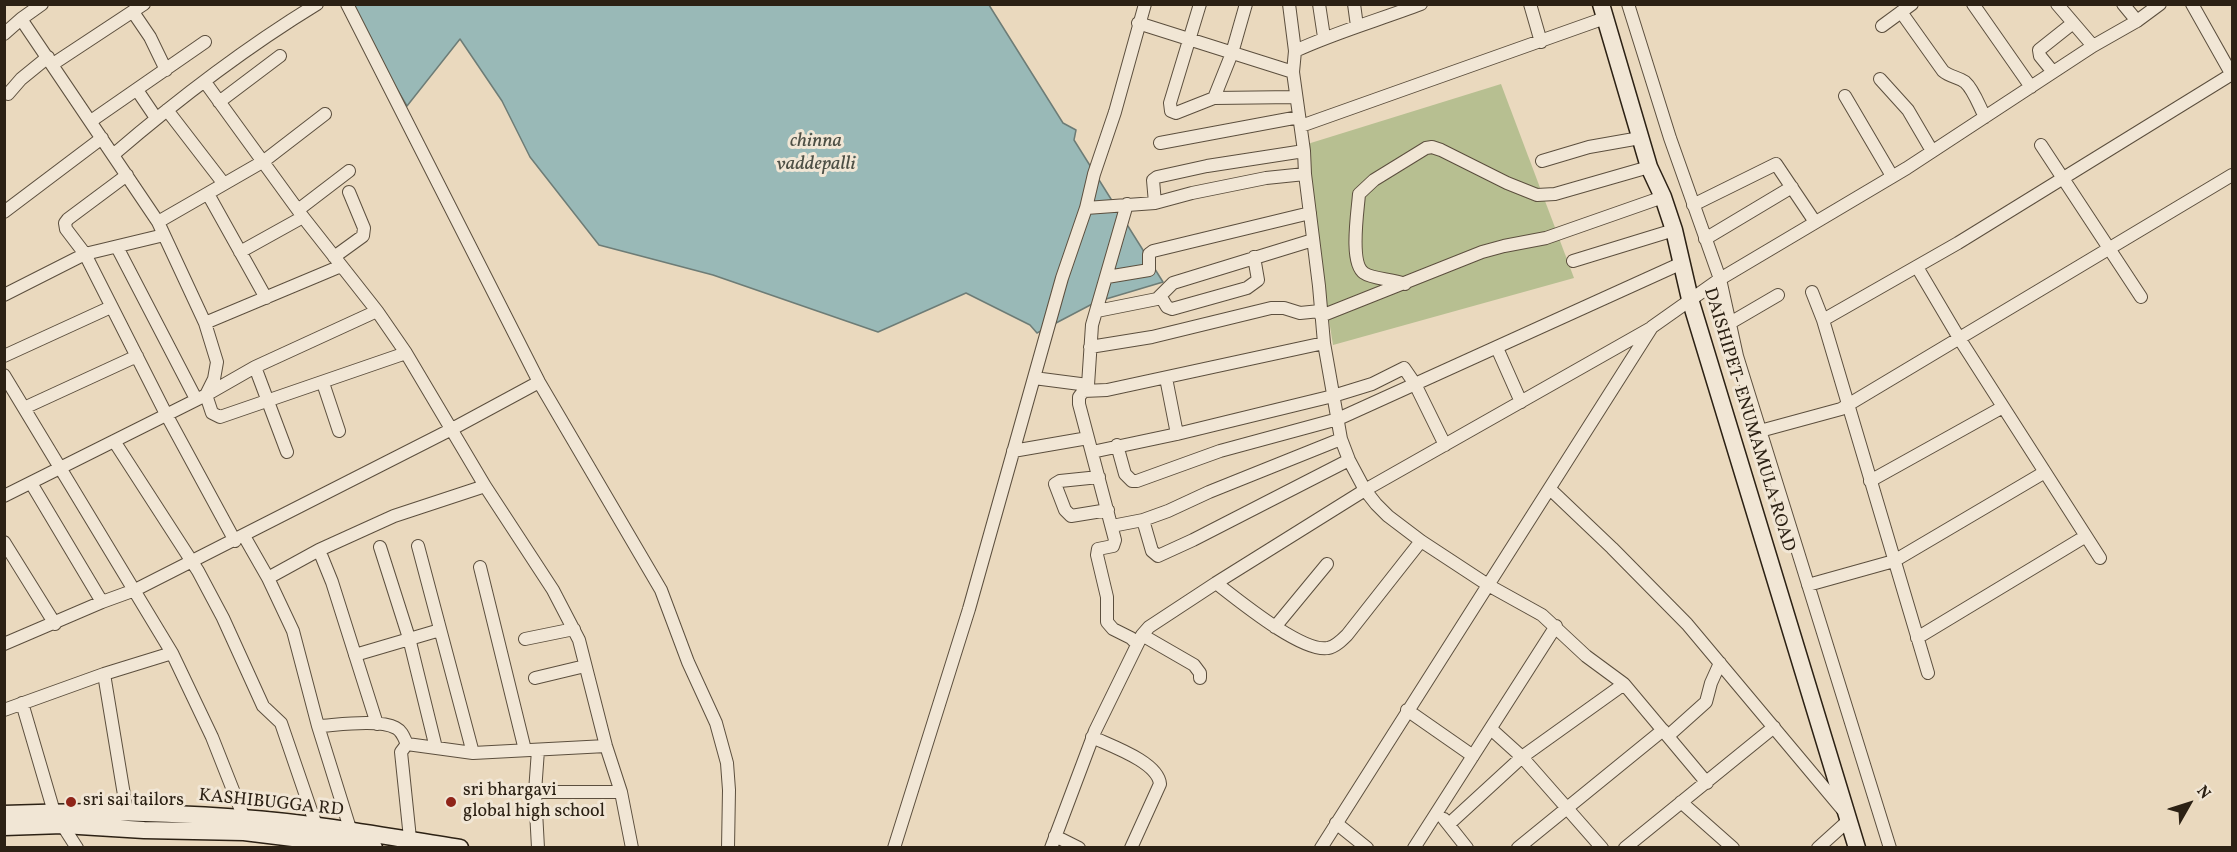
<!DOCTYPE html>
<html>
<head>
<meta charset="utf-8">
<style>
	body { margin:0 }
	#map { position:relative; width:2237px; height:852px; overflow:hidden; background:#ead9be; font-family:Vollkorn,serif }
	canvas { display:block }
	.frame { position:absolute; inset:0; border:6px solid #2c2114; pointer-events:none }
	.north { position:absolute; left:2159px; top:774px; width:60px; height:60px; -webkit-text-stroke:4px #f1e6d5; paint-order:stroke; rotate:51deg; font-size:16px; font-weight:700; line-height:24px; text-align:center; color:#2c2114 }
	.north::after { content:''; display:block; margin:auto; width:21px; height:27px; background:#2c2114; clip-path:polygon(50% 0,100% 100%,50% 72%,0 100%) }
</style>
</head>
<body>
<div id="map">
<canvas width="2237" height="852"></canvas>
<div class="frame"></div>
<div class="north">N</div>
</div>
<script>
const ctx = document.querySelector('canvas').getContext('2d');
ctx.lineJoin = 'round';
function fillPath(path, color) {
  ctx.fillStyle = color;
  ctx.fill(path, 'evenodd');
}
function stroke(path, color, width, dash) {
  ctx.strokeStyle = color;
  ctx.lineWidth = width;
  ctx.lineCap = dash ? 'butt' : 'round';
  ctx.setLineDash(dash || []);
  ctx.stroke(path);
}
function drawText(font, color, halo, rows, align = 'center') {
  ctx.font = font + ' Vollkorn,serif';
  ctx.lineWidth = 6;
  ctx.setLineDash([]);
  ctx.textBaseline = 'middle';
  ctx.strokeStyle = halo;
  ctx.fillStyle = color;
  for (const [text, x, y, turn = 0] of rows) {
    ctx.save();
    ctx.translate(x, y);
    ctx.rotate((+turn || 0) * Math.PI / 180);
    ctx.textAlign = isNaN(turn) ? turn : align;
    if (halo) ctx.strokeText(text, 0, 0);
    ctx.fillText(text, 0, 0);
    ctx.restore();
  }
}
fillPath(new Path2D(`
	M1501,84L1574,278L1333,345L1301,146Z`), '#b7bf91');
const water = new Path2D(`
	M347,5H989L1063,123L1076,130L1074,140L1163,282L1096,302L1037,333L1030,325L966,293L878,332L713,275L599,245L530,157L502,101L460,39L407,106Z`);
fillPath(water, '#99b9b7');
stroke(water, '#6d7c76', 1.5);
const street = new Path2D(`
	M42,4L21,19L158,222L205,323L217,362L214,379L206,395L212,413L220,417L406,353
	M347,4L539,382L661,590L688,662L716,723L727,763L729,790L728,848
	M1200,4L1170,103L1171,111L1176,113L1214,98L1232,53L1246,4
	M1289,4L1295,51L1293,72L1304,151L1305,174L1319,286L1324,343L1341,439L1349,460L1365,490L1376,504L1388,516L1421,541L1488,585L1542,615L1586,656L1624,684
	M1319,4L1324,37
	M1354,4L1357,26
	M1530,4L1541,42
	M1628,4L1670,138L1720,279L1737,356L1890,848
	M1973,4L2031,87
	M2057,4L2093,46
	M2123,4L2137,21
	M2192,4L2232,75
	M133,12L150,37L166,70
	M1901,12L1943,71C1950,77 1958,77 1965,82C1974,90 1979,106 1985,117
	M1138,23L1293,72
	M1882,26L1912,4
	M4,34L21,19
	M1295,51C1336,32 1379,20 1421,4
	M53,64L144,4
	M2053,72L2040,56L2039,50L2073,23
	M1880,79L1908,110L1932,151
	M205,82L303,217L377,311L406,353L485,486L553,590L579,640L606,746L621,792L632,848
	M137,90L156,118
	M8,94L21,79L48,57
	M1845,96L1892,176
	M1214,98L1296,97
	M219,102L280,56
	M167,110L224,184
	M91,121L205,42
	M1301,126L1605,18
	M1160,143L1299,117
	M2041,145L2141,297
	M113,155C177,100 245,48 317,4
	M1542,161L1589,147L1640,138
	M127,175L68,219L65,223L66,229L85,254L166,414L235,541
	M208,194L266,298
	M1155,203L1153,180L1157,177L1207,166L1304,151
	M1127,204L1092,325L1088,385L1079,397V404L1115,540L1113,546L1098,549L1097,555L1107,597V622L1113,629L1131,638L1137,644
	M1693,205L1776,164L1815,222
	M1086,208L1155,203L1192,193L1266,178L1305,174
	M298,210L349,171
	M4,212L102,138
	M158,222L264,161L325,114
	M1705,239L1792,187
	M117,247L196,399
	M240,252L303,217
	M334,257L363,236L364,228L349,192
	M1573,261L1674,230
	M1917,267L1959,338L2100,558
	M1107,277L1149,270V254L1153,251L1310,213
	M1405,284C1393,279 1372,279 1364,273C1349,263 1358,210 1359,194L1374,180L1426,148L1432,147L1441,150L1507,183L1537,195L1555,194L1649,167
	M1812,292L1823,320L1928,673
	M4,295L85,254L164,235
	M1161,297L1167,307L1172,309L1247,288L1258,280L1254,257
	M1097,311L1157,299L1173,283L1313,240
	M1321,316L1482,252L1504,246L1546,238L1663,197
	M1823,320L1958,243L2232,74
	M205,323L341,266
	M1730,323L1778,295
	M1090,347L1152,337L1271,308H1284L1300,313L1320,311
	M1497,348L1521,402
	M4,356L111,307
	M255,367L287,452
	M4,375L172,653L212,737L244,818V825
	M1034,378L1088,385
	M1166,378L1177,434
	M323,383L339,431
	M1083,391L1107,390L1324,343
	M24,408L137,356
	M1760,431L1841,409L2232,175
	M114,441L198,571L223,618L263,706L281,723L318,831
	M1117,445L1125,474L1132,481H1137L1220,451L1338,419L1682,263
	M1013,451L1088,438
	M1092,452L1177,434L1333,396L1372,384L1404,368L1415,384L1445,445
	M1099,477L1060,481L1055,484L1065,510L1071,516L1108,510
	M1870,481L2003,407
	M31,483L102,602
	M1550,489L1612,548L1687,624L1842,809
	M4,496L206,395L255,367L377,311
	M1143,520L1152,551L1158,556L1193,540L1349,460
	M1112,526L1143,520L1168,511L1209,492L1341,439
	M244,536L268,578L293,631L318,726L352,835
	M4,542L55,624
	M418,546L473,753
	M380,547L409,638L436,748
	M319,550L332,582L377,724
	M480,567L525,750
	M268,578L319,550L394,516L485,486
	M1216,583C1237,599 1302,653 1328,648C1335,647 1342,640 1347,635L1421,541
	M1808,585L1894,561L2045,472
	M1275,627L1327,564
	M1142,635L1194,665L1200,673V678
	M1917,638L2086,536
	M525,639L574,629
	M4,644L102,602L135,590L452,429L539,382
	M355,655L440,630
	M104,674L127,813
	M535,678L585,666
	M22,703L54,812L77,848
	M4,710L104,674L172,653
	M1407,710L1473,756
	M318,726C338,725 379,719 396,728C402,731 404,738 407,744L473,753L606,746
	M1491,729L1522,757L1602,848
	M1668,736L1706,702L1711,683L1720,663
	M1092,737C1111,746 1158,762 1160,784L1131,848
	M407,744L401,752L411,848
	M538,750L535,792L538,848
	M535,792H621
	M1681,802L1733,848
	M1444,819L1467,848
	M1336,823L1367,848
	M1449,824L1522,757L1624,684L1707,783
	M1055,836L1079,848
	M894,848L969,609L1062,278L1086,208L1094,174L1115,112L1145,4
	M1051,848L1095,731L1142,635L1149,627L1216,583L1365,490L1651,328
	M1321,848L1652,327L1720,279L1907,168L2093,46L2137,21L2160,4
	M1414,848L1556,626
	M1518,848L1663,730
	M1625,848L1774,727
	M1818,848L1849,820`);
const secondary = new Path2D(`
	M1601,4L1649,167L1663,197L1674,230L1690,299L1857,848
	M4,814C84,811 163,812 242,818C315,823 388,837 460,848
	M4,827L63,825L144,830L244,832L374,848`);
stroke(street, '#5c4f3e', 14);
stroke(secondary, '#2c2114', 19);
stroke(street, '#f1e6d5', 12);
stroke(secondary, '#f1e6d5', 16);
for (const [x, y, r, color] of [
	[71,802,6,"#8f2418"],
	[451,802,6,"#8f2418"]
]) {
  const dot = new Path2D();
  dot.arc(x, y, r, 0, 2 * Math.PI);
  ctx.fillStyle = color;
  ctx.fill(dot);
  stroke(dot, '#f1e6d5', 2);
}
drawText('18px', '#2c2114', '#f1e6d5', [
	["DAISHIPET- ENUMAMULA ROAD",1748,420,73],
	["KASHIBUGGA RD",271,804,6]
]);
drawText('18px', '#2c2114', '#f1e6d5', [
	["sri bhargavi",463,792],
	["global high school",463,813],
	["sri sai tailors",83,802]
], 'left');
drawText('italic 20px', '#4d4f45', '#f1e6d5', [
	["chinna",816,142],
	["vaddepalli",816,165]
]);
</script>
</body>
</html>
